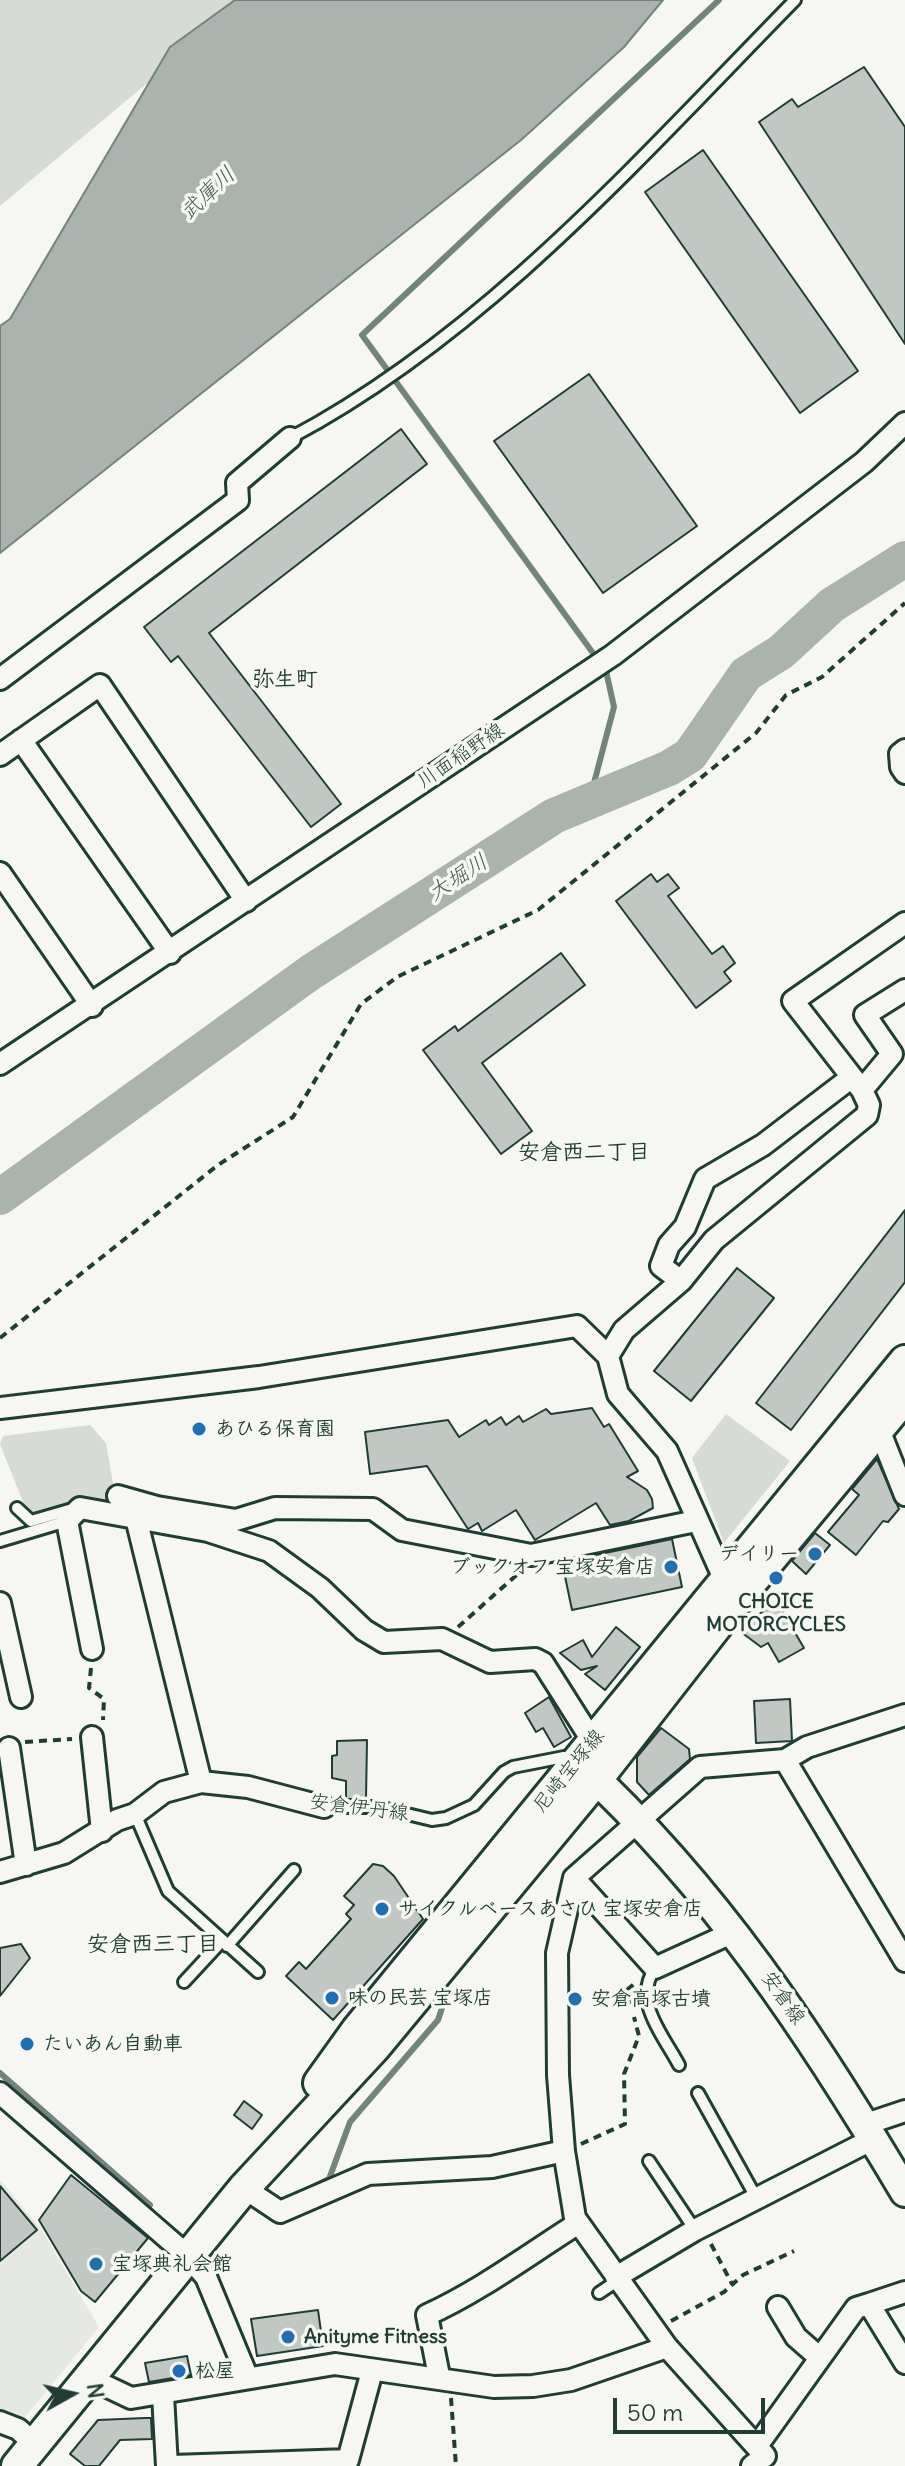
<!DOCTYPE html>
<html>
<head>
<meta charset="utf-8">
<style>
	body { margin:0 }
	#map { position:relative; width:905px; height:2466px; overflow:hidden; background:#f6f6f2; font-family:Delius,sans-serif }
	canvas { display:block }
	.north { position:absolute; left:32px; top:2354px; width:80px; height:80px; -webkit-text-stroke:6px #f6f6f2; paint-order:stroke; rotate:82deg; font-size:22px; font-weight:700; line-height:32px; text-align:center; color:#1f3d34 }
	.north::after { content:''; display:block; margin:auto; width:28px; height:36px; background:#1f3d34; clip-path:polygon(50% 0,100% 100%,50% 72%,0 100%) }
	.scale { position:absolute; left:613px; top:2398px; width:152px; height:36px; box-sizing:border-box; border:4px solid #1f3d34; border-top:0; padding-left:10px; font-size:24px; line-height:28px; white-space:nowrap; color:#1f3d34; -webkit-text-stroke:6px #f6f6f2; paint-order:stroke }
</style>
</head>
<body>
<div id="map">
<canvas width="905" height="2466"></canvas>
<div class="north">N</div>
<div class="scale">50 m</div>
</div>
<script>
const ctx = document.querySelector('canvas').getContext('2d');
ctx.lineJoin = 'round';
function fillPath(path, color) {
  ctx.fillStyle = color;
  ctx.fill(path, 'evenodd');
}
function stroke(path, color, width, dash) {
  ctx.strokeStyle = color;
  ctx.lineWidth = width;
  ctx.lineCap = dash ? 'butt' : 'round';
  ctx.setLineDash(dash || []);
  ctx.stroke(path);
}
function drawText(font, color, halo, rows, align = 'center') {
  ctx.font = font + ' Delius,"Klee One",sans-serif';
  ctx.lineWidth = 7;
  ctx.setLineDash([]);
  ctx.textBaseline = 'middle';
  ctx.strokeStyle = halo;
  ctx.fillStyle = color;
  for (const [text, x, y, turn = 0] of rows) {
    ctx.save();
    ctx.translate(x, y);
    ctx.rotate((+turn || 0) * Math.PI / 180);
    ctx.textAlign = isNaN(turn) ? turn : align;
    if (halo) ctx.strokeText(text, 0, 0);
    ctx.fillText(text, 0, 0);
    ctx.restore();
  }
}
fillPath(new Path2D(`
	M0,2180L41,2229L99,2327L21,2422L0,2414Z`), '#e6e8e4');
fillPath(new Path2D(`
	M0,0H247L0,206Z
	M726,1414L790,1461L724,1543L692,1458Z
	M90,1425L106,1443L116,1501L112,1505L54,1509L36,1517L27,1512L0,1444L3,1436Z`), '#d6dbd6');
const water = new Path2D(`
	M235,0H663L624,47L521,140L0,553V326L10,319L170,47Z`);
fillPath(water, '#aab3ae');
stroke(water, '#72847d', 2);
stroke(new Path2D(`
	M589,802L614,707L606,671L362,335L719,0
	M0,2073L150,2205
	M311,2188L329,2179L350,2122L438,2020L447,1993`), '#72847d', 6);
stroke(new Path2D(`
	M0,1197L311,972L554,816L669,768L690,755L746,674L781,652L832,605L905,559`), '#aab3ae', 36);
const building = new Path2D(`
	M864,67L905,127V344L759,122L792,99L798,107Z
	M703,150L858,371L800,413L645,192Z
	M589,374L697,526L603,593L494,441Z
	M401,429L427,464L209,633L341,804L311,827L178,656L171,662L144,627Z
	M651,874L657,882L668,874L679,888L668,896L712,954L723,946L735,963L724,972L731,981L696,1008L616,901Z
	M561,953L585,985L482,1063L532,1131L501,1154L423,1050L455,1026L458,1031Z
	M905,1210V1282L791,1430L756,1403Z
	M737,1268L774,1298L691,1401L654,1371Z
	M592,1408L604,1427L609,1424L638,1471L627,1477L647,1490L652,1499L653,1508L629,1521L610,1525L596,1503L535,1540L516,1510L482,1531L478,1523L468,1529L427,1466L370,1474L365,1432L448,1420L459,1437L486,1420L489,1425L501,1417L506,1425L519,1416L523,1422L546,1409L551,1414Z
	M877,1459L899,1509L888,1522L883,1521L856,1555L828,1532L859,1495L852,1489Z
	M815,1533L830,1545L806,1574L792,1561Z
	M672,1539L682,1587L572,1610L562,1562Z
	M777,1602L804,1648L779,1662L768,1643L761,1647L737,1629Z
	M616,1627L640,1647L605,1690L585,1674L597,1666L581,1670L560,1653L583,1640L592,1657Z
	M549,1697L571,1737L554,1747L543,1728L536,1732L525,1713Z
	M790,1699L792,1741L756,1743L754,1701Z
	M661,1728L689,1749L690,1759L649,1795L637,1782V1757Z
	M367,1740L366,1799H346V1781L332,1778V1756L337,1755V1741Z
	M373,1864L383,1866L394,1876L423,1919L333,2020L286,1976L299,1962L306,1969L351,1919L346,1914L354,1905L344,1896Z
	M21,1944L30,1958L0,1996V1948Z
	M244,2101L262,2115L252,2129L234,2115Z
	M71,2175L148,2238L95,2302L81,2291L39,2220Z
	M0,2186L37,2230L0,2261Z
	M318,2310L323,2346L257,2356L251,2319Z
	M187,2356L191,2375L149,2382L145,2363Z
	M145,2418H151L152,2439L120,2440L99,2466H85L70,2454L98,2420Z`);
fillPath(building, '#c1c8c3');
stroke(building, '#1f3d34', 2);
const lane = new Path2D(`
	M290,438C485,335 642,156 795,0
	M0,1541L67,1521L69,1510L31,1521L17,1508
	M324,1807H378L432,1820L446,1818L474,1805L504,1772L513,1767L564,1757L572,1759
	M135,1814L168,1891L258,1972
	M227,1946L294,1870
	M655,1968C632,2002 664,2036 679,2065
	M184,1982L221,1942
	M698,2093L757,2199
	M649,2161L695,2230
	M599,2293L617,2281L616,2277`);
const street = new Path2D(`
	M0,679L238,500L237,483L290,438
	M21,740L170,953
	M905,750L900,754L901,767L905,773
	M0,755L100,685L246,901
	M0,873L92,1006
	M0,1064L613,655L864,462L905,423
	M862,1090L892,1054L865,1015L905,990
	M681,1281L714,1240L867,1115L869,1105L862,1090L793,1001L905,923
	M608,1356L624,1330L681,1281L661,1266L669,1245L685,1227L705,1179L763,1145L852,1077
	M0,1408L259,1377L577,1326L608,1356L618,1394L667,1451L725,1581L732,1585
	M878,1427L905,1495
	M118,1496L157,1507L236,1520L275,1508L373,1509L402,1530L531,1555L696,1521
	M136,1518L201,1782
	M0,1603L21,1697
	M92,1649L67,1521L80,1508L208,1531L269,1551L320,1588L364,1630L384,1642L442,1639L490,1662L535,1659L543,1663L593,1742
	M92,1737L102,1831
	M9,1748L26,1865
	M785,1760L905,1961
	M0,1872L64,1853L117,1820L135,1814L164,1792L201,1782L248,1787L324,1807
	M574,1878L655,1968L736,1931
	M0,2093L188,2256L206,2277L247,2376
	M863,2125L905,2111
	M244,2188L280,2212L368,2174L492,2167L564,2151
	M616,2277L695,2230L873,2139
	M905,2292L869,2304L905,2363
	M778,2307L796,2337L820,2358
	M439,2376L427,2315C480,2291 528,2255 577,2224
	M89,2378L131,2398L335,2364L494,2387L533,2386L571,2380L667,2347
	M163,2395L167,2466
	M0,2422L18,2429L35,2444
	M757,2446L856,2308L869,2304
	M173,2466L348,2460L372,2371
	M752,2466L765,2456L667,2347L575,2218L564,2151L558,2075L557,1953L574,1878L700,1767L785,1760L807,1747L905,1715`);
const secondary = new Path2D(`
	M580,1764C716,1890 811,2034 905,2192`);
const primary = new Path2D(`
	M319,2083L357,2030L905,1361
	M17,2466L244,2188L375,2047L597,1779L743,1592L905,1397`);
stroke(lane, '#1f3d34', 16);
stroke(street, '#1f3d34', 26);
stroke(secondary, '#1f3d34', 34);
stroke(primary, '#1f3d34', 36);
stroke(new Path2D(`
	M0,1338L218,1165L293,1117L361,1004L397,977L538,910L756,733L786,695L822,677L905,603
	M458,1627L520,1572
	M91,1668L89,1688L104,1699L103,1720
	M25,1742L72,1739
	M631,2004L628,1989L634,1984
	M581,2144L625,2124L624,2074L639,2036L634,2017
	M711,2244L732,2284
	M671,2321L724,2292L743,2275L794,2251
	M451,2398L456,2466`), '#1f3d34', 4, [8, 6]);
stroke(lane, '#f6f6f2', 10);
stroke(street, '#f6f6f2', 20);
stroke(secondary, '#f6f6f2', 28);
stroke(primary, '#f6f6f2', 30);
for (const [x, y, r, color] of [
	[199,1429,8,"#1f6fb2"],
	[815,1554,8,"#1f6fb2"],
	[671,1567,8,"#1f6fb2"],
	[776,1578,8,"#1f6fb2"],
	[382,1909,8,"#1f6fb2"],
	[332,1998,8,"#1f6fb2"],
	[575,1999,8,"#1f6fb2"],
	[27,2044,8,"#1f6fb2"],
	[96,2264,8,"#1f6fb2"],
	[288,2337,8,"#1f6fb2"],
	[179,2371,8,"#1f6fb2"]
]) {
  const dot = new Path2D();
  dot.arc(x, y, r, 0, 2 * Math.PI);
  ctx.fillStyle = color;
  ctx.fill(dot);
  stroke(dot, '#f6f6f2', 3);
}
drawText('20px', '#1f3d34', '#f6f6f2', [
	["川面稲野線",461,756,-34],
	["尼崎宝塚線",569,1771,-51],
	["安倉伊丹線",359,1808,7],
	["安倉線",783,1998,55]
]);
drawText('bold 20px', '#1f3d34', '#f6f6f2', [
	["あひる保育園",215,1429],
	["デイリー",799,1554,"right"],
	["ブックオフ 宝塚安倉店",655,1567,"right"],
	["CHOICE",776,1602,"center"],
	["MOTORCYCLES",776,1625,"center"],
	["サイクルベースあさひ 宝塚安倉店",398,1909],
	["味の民芸 宝塚店",348,1998],
	["安倉高塚古墳",591,1999],
	["たいあん自動車",43,2044],
	["宝塚典礼会館",112,2264],
	["Anityme Fitness",304,2337],
	["松屋",195,2371]
], 'left');
drawText('italic 22px', '#425a52', '#f6f6f2', [
	["武庫川",208,194,-43],
	["大堀川",458,878,-33]
]);
drawText('bold 22px', '#1f3d34', '#f6f6f2', [
	["弥生町",285,680],
	["安倉西二丁目",584,1153],
	["安倉西三丁目",153,1945]
]);
</script>
</body>
</html>
